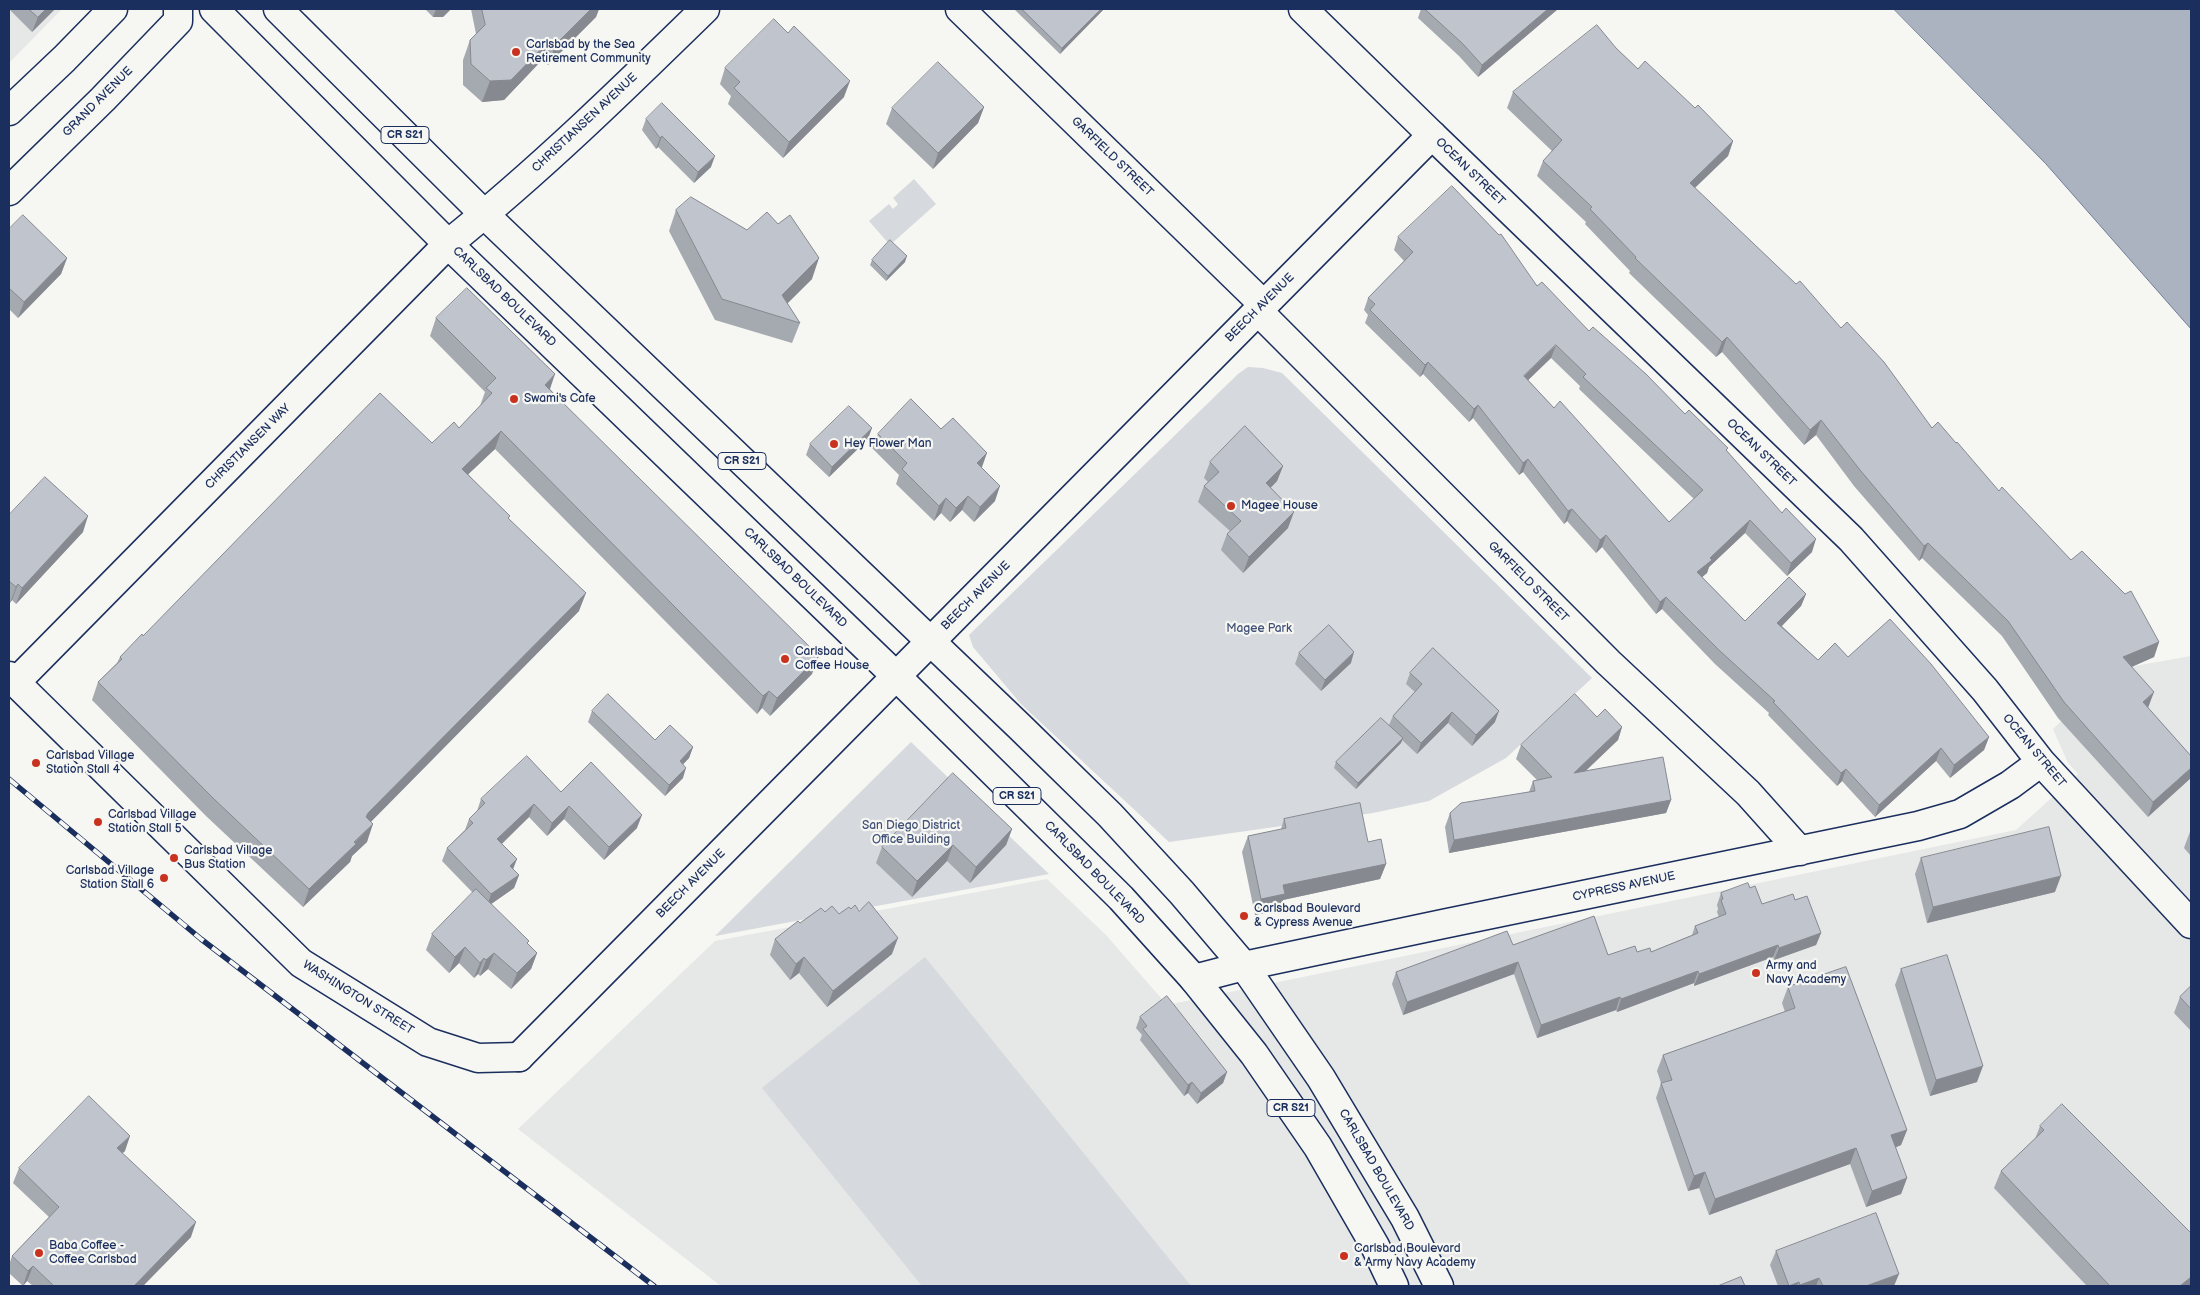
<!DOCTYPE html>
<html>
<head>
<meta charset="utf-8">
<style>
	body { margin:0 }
	#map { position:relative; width:2200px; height:1295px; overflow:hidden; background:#f6f6f2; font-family:"Balsamiq Sans",sans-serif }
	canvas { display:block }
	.frame { position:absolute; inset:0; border:10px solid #1b2f5e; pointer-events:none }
</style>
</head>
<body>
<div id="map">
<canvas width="2200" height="1295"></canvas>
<div class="frame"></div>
</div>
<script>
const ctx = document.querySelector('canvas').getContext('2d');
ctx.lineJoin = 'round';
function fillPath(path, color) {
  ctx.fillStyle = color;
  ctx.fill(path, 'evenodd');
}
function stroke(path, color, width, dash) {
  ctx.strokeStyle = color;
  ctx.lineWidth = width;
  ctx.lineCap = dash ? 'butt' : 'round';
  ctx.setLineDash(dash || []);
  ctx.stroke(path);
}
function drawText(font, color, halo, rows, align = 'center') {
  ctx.font = font + ' "Balsamiq Sans",sans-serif';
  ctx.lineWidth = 4.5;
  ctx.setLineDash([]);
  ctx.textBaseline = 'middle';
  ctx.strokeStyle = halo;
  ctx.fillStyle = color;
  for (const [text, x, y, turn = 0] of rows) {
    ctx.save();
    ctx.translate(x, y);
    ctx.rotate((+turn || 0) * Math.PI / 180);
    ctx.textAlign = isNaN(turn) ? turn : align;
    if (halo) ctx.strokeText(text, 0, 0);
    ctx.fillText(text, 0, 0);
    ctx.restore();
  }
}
fillPath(new Path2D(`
	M9,9H62L9,63Z
	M2191,656V1286H721L518,1129L715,941L1047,879L1106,935L1167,1005L2016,830L2078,774L2068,763L2053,729L2096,688L2084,675Z`), '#e6e7e7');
fillPath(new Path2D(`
	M914,179L936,204L890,245L869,221L889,204L893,209L898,204L893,198Z
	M1248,367L1263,368L1282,373L1592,678L1506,758L1429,801L1373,813L1169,842L1021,704L973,647L969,635L1238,374Z
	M911,742L1049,874L715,936Z
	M925,957L1191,1286H922L762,1088Z`), '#d6d9dd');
const water = new Path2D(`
	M1894,9H2191V329L2046,164Z`);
fillPath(water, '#abb2c0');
stroke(water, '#717e99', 1);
const minor = new Path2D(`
	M960,9L1264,305
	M1432,135L1851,539L1985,690L2041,762L2191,924
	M1258,311L1608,662L1748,793L1800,851
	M9,676L301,963L428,1042L478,1058L519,1057
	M15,683L448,244C539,171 622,90 705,9
	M1194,979L1244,966L1443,924L1918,826L1960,814L2010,785L2041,762`);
const tertiary = new Path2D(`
	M519,1057L1432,135L1303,9`);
const secondary = new Path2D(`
	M9,111L64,59L113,9
	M9,191L103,99L178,21V9`);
const primary = new Path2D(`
	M214,9L448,244L896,676L1121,898L1194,979L1254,1054L1318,1147L1375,1246L1394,1286
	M278,9L485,215L1019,726L1110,815L1182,893L1244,966L1321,1078L1405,1218L1439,1286`);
stroke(minor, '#1b2f5e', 31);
stroke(tertiary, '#1b2f5e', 31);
stroke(secondary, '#1b2f5e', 31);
stroke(primary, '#1b2f5e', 31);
stroke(minor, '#f6f6f2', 28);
stroke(tertiary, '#f6f6f2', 28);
stroke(secondary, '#f6f6f2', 28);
stroke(primary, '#f6f6f2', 28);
const rail = new Path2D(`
	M9,779L201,939L654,1286`);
stroke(rail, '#1b2f5e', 5.5);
stroke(rail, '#f6f6f2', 4, [11]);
fillPath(new Path2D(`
	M9,9H55L32,32Z
	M425,9H451L443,17H433Z
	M471,9H599L596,17L548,65L543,59L504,100L482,102L463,85V60L470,40L476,34Z
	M1014,9H1104L1060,54Z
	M1421,9H1558L1478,77L1459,56L1418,18Z
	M1616,48L1638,69L1695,108L1733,141L1728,156L1695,188L1841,328L1932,428L1999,491L2071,560L2159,642L2154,657L2131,667L2148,708L2191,756L2148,817L2058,718L2002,636L1922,558L1919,561L1854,486L1816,435L1804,445L1722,352L1716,357L1629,273L1630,271L1585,224L1586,222L1537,176L1543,161L1552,151L1507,108L1513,92Z
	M725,68L844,97L783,158L728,104L731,96L720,84Z
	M984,107L978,123L933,169L886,124L892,108Z
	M646,119L711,167L694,183L658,147L656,149L642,130Z
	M676,210L812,279L787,303L800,323L792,343L715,320L669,231Z
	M9,229L67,258L61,274L18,318L9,309Z
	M1398,237L1537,286L1685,414L1727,451L1812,552L1787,576L1745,533L1709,567L1707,573L1702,577L1745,621L1806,594L1801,606L1782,626L1818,660L1848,657L1989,737L1984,750L1950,778L1936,761L1875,817L1842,781L1837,786L1768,715L1769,713L1715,664L1662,609L1656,614L1602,547L1596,553L1567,521L1564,524L1523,472L1519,475L1473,418L1469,422L1423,374L1420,377L1365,323L1368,315L1364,310L1368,298L1404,261L1394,250ZM1551,358L1580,386L1579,389L1694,499L1669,522L1554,408L1528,380Z
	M872,260L905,262L886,281L870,265Z
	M436,318L550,389L812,674L770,716L762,708L757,714L495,449L468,474L509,519L579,611L371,821L367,842L352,856L350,862L303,907L206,816L92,700L98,682L117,663L120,657L143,636L432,443L459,428L480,406L485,392L430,336Z
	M878,434L982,468L995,501L974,522L962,510L950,522L941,513L934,521L896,484L899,475L872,448Z
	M868,439L829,477L806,455L810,444Z
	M1210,462L1283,466L1277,481L1270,488L1288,528L1243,573L1221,550L1227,534L1230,531L1198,502L1204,486L1208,482L1204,478Z
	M9,515L83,532L16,604L12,600L10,603L9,602Z
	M1299,653L1351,663L1321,691L1295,664Z
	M1410,673L1495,722L1472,746L1448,723L1417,754L1402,740L1401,743L1356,789L1334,768L1336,762L1389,725L1393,716L1415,692L1406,684Z
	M592,711L655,740L693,747L689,758L683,764V778L665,796L588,722Z
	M1597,717L1622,727L1618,740L1585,771L1671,800L1666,813L1449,853L1445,827L1450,813L1529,792L1533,781L1537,780L1516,759L1521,745Z
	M561,792L637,828L604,860L564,819L547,836L529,817L502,844L513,869L519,875L514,888L491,904L528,944L537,953L531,969L511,989L488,969L480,976L478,974L474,978L459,963L449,973L426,950L432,934L473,893L442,861L447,848L465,830L469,819L477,811L481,799Z
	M1284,819L1368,842L1386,864L1380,879L1283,900L1279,910L1255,915L1242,852L1248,836L1281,829Z
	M1012,829L1006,845L970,883L947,861L912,897L876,863L882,847Z
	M2191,829V856L2184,848Z
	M1921,858L2055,892L1927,923L1915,874Z
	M1750,888L1762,904L1795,900L1821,933L1816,945L1774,960L1773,957L1694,986V983L1617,1012L1616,1010L1537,1038L1514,974L1403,1015L1392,984L1396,972L1513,945L1608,955L1651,952L1692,935L1695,926L1719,917L1717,912L1718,909L1717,905L1721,893Z
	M825,912L839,914L892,954L827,1007L799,973L790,980L770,955L775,939Z
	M1901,969L1977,1082L1930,1096L1895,985Z
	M2191,986V1031L2174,1013L2180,997Z
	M1788,987L1907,1130L1901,1145L1895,1148L1907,1178L1901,1194L1866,1207L1850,1164L1709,1215L1699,1188L1688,1191L1656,1098L1661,1083L1657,1071L1663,1055L1785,1012L1782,1003Z
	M1140,1017L1227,1072L1223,1083L1197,1104L1188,1093L1184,1096L1140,1040L1142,1035L1136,1028Z
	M2040,1126L2190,1232L2191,1286H2087L1994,1188L2001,1171L2035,1139Z
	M125,1151L122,1153L191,1237L143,1286H33L27,1281L23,1286L9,1273V1265L12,1256L49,1217L13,1183L19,1168Z
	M1776,1251L1894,1286H1778L1770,1265Z`), '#a5a9b0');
fillPath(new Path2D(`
	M46,9H55L32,32L38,17Z
	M436,9H451L443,17H433Z
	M591,9H599L596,17L548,65L556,44Z
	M1101,9H1104L1060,54L1062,48Z
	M1548,9H1558L1478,77L1482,65Z
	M551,39L543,59L504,100L482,102L490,81Z
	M850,81L844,97L783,158L789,142Z
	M984,107L978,123L933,169L938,153Z
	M662,136L658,147L656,149L660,138Z
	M1733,141L1728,156L1684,198L1690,183Z
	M715,156L711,167L694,183L698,172Z
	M907,256L905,262L886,281L888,276Z
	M67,258L61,274L18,318L24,302Z
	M819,258L812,279L775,316L782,295Z
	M1727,337L1722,352L1716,357L1722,342Z
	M1556,345L1551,358L1519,389L1524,376Z
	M1428,362L1423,374L1420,377L1425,365Z
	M555,374L549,392L545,385Z
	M1478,405L1473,418L1469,422L1474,409Z
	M1821,420L1816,435L1804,445L1810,430Z
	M872,428L868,439L829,477L832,467Z
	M501,431L495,449L456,486L462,469Z
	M987,453L982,467L972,478L977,463Z
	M1528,459L1523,472L1519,475L1523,463Z
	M1283,466L1277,481L1260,499L1266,483Z
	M1000,486L995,501L974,522L980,507Z
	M968,496L962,510L950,522L956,508Z
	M946,498L941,513L934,521L939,506Z
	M1572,509L1567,521L1564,524L1568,511Z
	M1294,512L1288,528L1243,573L1249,557Z
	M88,516L83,532L16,604L22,588Z
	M1750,520L1745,533L1709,567L1707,573L1693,585L1697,572L1710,558Z
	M1606,535L1602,547L1596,553L1600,540Z
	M1816,539L1812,552L1787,576L1791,563Z
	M1928,543L1922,558L1919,561L1924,546Z
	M18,584L12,600L10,603L16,587Z
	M586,593L579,611L362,831L360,835L368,813Z
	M1806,594L1801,606L1773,635L1777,623Z
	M1666,597L1662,609L1656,614L1660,602Z
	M2159,642L2154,657L2118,673L2123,657Z
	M1354,652L1351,663L1321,691L1325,680Z
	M819,656L812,674L770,716L777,698Z
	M769,691L762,708L757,714L763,696Z
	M2154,692L2148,708L2137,717L2143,702Z
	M1499,711L1495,722L1472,746L1476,735Z
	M1452,712L1448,723L1417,754L1421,743Z
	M1622,727L1618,740L1569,787L1574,773Z
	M1989,737L1984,750L1950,778L1954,765Z
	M1403,738L1401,743L1356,789L1358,783Z
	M693,747L689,758L676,772L680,761Z
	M1941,748L1936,761L1875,817L1879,805Z
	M686,768L683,778L665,796L669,785Z
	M2191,768V778L2148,817L2153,802Z
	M1846,769L1842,781L1837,786L1841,773Z
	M1671,800L1666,813L1449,853L1454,840Z
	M534,804L529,817L493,852L497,839Z
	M569,806L564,819L547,836L552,823Z
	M642,815L637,828L604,860L609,847Z
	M373,824L367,842L352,856L350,862L303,907L309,889Z
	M1012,829L1006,845L970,883L976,867Z
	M953,845L947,861L912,897L917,881Z
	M517,859L512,872L510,866Z
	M1386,864L1380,879L1283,900L1279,910L1255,915L1261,899L1283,885Z
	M519,875L514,888L487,907L491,894Z
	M2061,876L2055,892L1927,923L1933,907Z
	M1821,933L1816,945L1774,960L1779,948Z
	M898,938L892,954L827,1007L833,991Z
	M1778,945L1773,957L1694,986L1699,974Z
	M465,947L459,963L449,973L455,957Z
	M494,953L488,969L480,976L486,960Z
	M537,953L531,969L511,989L517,973Z
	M804,957L799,973L790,980L796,964Z
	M484,958L478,974L474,978L480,963Z
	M1518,962L1514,974L1403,1015L1407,1002Z
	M1698,971L1694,983L1617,1012L1621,999Z
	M1620,997L1616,1010L1537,1038L1541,1025Z
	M1983,1066L1977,1082L1930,1096L1936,1080Z
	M1227,1072L1223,1083L1197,1104L1201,1093Z
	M1192,1082L1188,1093L1184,1096L1188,1085Z
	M1907,1130L1901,1145L1885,1151L1891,1135Z
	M130,1136L125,1151L112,1163L117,1148Z
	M1856,1148L1850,1164L1709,1215L1715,1199Z
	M1705,1172L1699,1188L1688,1191L1694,1176Z
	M1907,1178L1901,1194L1866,1207L1872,1191Z
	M196,1222L191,1237L143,1286H134Z
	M33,1266L27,1281L23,1286L28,1271Z
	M1899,1274L1894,1286H1866Z
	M2191,1277V1286H2180Z
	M1819,1278L1816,1286H1799L1800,1285Z
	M1799,1282L1797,1286H1789Z`), '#868990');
const building = new Path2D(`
	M29,9H46L38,17Z
	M482,9H591L556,44L551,39L511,80L490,81L471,64L470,40L485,25Z
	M1022,9H1101L1062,48Z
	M1425,9H1548L1482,65L1463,44Z
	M774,19L788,33L794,26L850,81L789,142L734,88L740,82L725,68Z
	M1597,25L1616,48L1638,69L1645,61L1695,108L1698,105L1733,141L1690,183L1796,284L1800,281L1841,328L1847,322L1884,362L1932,428L1938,422L1956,443L1957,442L1999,491L2002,487L2071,560L2082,551L2125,594L2131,591L2159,642L2123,657L2154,692L2143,702L2191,756V768L2153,802L2064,702L2008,621L1928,543L1924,546L1860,470L1821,420L1810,430L1727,337L1722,342L1635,258L1636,257L1590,209L1592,207L1543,161L1562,140L1513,92Z
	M938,62L984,107L938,153L892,108Z
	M662,103L715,156L698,172L662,136L660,138L646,119Z
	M1452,186L1499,235L1501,234L1537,286L1542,282L1589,331L1593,327L1646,374L1685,414L1689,410L1728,448L1726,450L1782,513L1786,508L1816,539L1791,563L1750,520L1710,558L1712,560L1697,572L1745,621L1789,577L1806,594L1777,623L1818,660L1835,643L1848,657L1890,619L1931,664L1989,737L1954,765L1941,748L1879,805L1846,769L1841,773L1773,702L1775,701L1720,651L1666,597L1660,602L1606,535L1600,540L1572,509L1568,511L1528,459L1523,463L1478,405L1474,409L1428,362L1425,365L1370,310L1375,304L1368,298L1413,252L1398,237ZM1556,345L1586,374L1583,377L1703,490L1669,522L1560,401L1554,408L1524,376Z
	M691,197L747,230L767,212L778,224L790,215L819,258L782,295L800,323L722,299L676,210Z
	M23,215L67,258L24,302L9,288V229Z
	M890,240L907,256L888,276L872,260Z
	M467,288L555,374L545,385L819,656L777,698L769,691L763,696L501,431L462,469L510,516L508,518L586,593L368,813L366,817L373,824L354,842L356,844L309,889L213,798L98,682L122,659L120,657L142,634L143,636L380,393L432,443L454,422L459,428L492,393L486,388L496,378L436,318Z
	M911,399L941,429L953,418L987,453L977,463L1000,486L980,507L968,496L956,508L946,498L939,506L902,469L907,463L878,434Z
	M849,406L872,428L832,467L810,444Z
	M1245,426L1283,466L1266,483L1294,512L1249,557L1227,534L1241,521L1204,486L1219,472L1210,462Z
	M45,477L88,516L22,588L18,584L16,587L9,581V515Z
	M1329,625L1354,652L1325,680L1299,653Z
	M1433,648L1499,711L1476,735L1452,712L1421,743L1393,716L1422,684L1410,673Z
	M608,694L655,740L670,725L693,747L680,761L686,768L669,785L592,711Z
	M1575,694L1597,717L1605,709L1622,727L1574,773L1663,757L1671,800L1454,840L1450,813L1461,803L1535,791L1533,781L1552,777L1521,745Z
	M1381,718L1403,738L1358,783L1336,762Z
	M527,756L561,792L591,762L642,815L609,847L569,806L552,823L534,804L497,839L517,859L510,866L519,875L491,894L447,848L473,823L469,819L485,803L481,799Z
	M953,773L1012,829L976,867L953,845L917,881L882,847Z
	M1360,803L1368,842L1381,839L1386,864L1283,885L1285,894L1261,899L1248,836L1286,828L1284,819Z
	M2049,827L2061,876L1933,907L1921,858Z
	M1748,883L1750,888L1755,886L1762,904L1793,894L1795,900L1807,896L1821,933L1779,948L1778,945L1699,974L1698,971L1621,999L1620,997L1541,1025L1518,962L1407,1002L1396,972L1507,931L1513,945L1594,916L1608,955L1635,946L1637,952L1650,948L1651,952L1698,933L1695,926L1726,914L1721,900L1723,899L1721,893Z
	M476,889L529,941L527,943L537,953L517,973L494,953L486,960L484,958L480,963L465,947L455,957L432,934Z
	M869,902L898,938L833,991L804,957L796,964L775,939L798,921L800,923L821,908L825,912L832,906L839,914L849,907L851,909L855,905L859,911Z
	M1947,955L1983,1066L1936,1080L1901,969Z
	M1846,967L1907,1130L1891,1135L1907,1178L1872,1191L1856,1148L1715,1199L1705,1172L1694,1176L1661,1083L1672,1080L1663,1055L1795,1008L1788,987Z
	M2191,986V1009L2180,997Z
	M1167,996L1227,1072L1201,1093L1192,1082L1188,1085L1143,1029L1147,1026L1140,1017Z
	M89,1096L130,1136L117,1148L196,1222L134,1286H54L33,1266L28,1271L12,1256L59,1207L19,1168Z
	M2062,1104L2190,1232L2191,1231V1277L2180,1286H2110L2001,1171L2044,1130L2040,1126Z
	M1876,1213L1899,1274L1866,1286H1823L1819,1278L1800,1285L1799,1282L1789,1286L1776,1251Z
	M1741,1277L1745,1286H1718Z`);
fillPath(building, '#c0c4cd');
stroke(building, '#868990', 1);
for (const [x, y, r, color] of [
	[516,52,5,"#c8321e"],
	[514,399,5,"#c8321e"],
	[834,444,5,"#c8321e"],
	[1231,506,5,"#c8321e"],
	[785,659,5,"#c8321e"],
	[36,763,5,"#c8321e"],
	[98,822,5,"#c8321e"],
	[174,858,5,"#c8321e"],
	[164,878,5,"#c8321e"],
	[1244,916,5,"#c8321e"],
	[1756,973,5,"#c8321e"],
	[39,1253,5,"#c8321e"],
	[1344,1256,5,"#c8321e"]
]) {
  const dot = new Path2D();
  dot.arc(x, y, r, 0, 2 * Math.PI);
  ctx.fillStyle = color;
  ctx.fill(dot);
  stroke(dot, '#f6f6f2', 2);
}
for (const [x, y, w] of [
	[405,135,48],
	[742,461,48],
	[1017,796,48],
	[1291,1108,48]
]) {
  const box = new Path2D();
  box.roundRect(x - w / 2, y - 8.5, w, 17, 4);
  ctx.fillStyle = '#f6f6f2';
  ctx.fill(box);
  stroke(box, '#1b2f5e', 1);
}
drawText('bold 11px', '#1b2f5e', null, [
	["CR S21",405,135],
	["CR S21",742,461],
	["CR S21",1017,796],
	["CR S21",1291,1108]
]);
drawText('12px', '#1b2f5e', '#f6f6f2', [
	["Carlsbad by the Sea",526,45],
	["Retirement Community",526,59],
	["Swami's Cafe",524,399],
	["Hey Flower Man",844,444],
	["Magee House",1241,506],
	["Carlsbad",795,652],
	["Coffee House",795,666],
	["Carlsbad Village",46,756],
	["Station Stall 4",46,770],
	["Carlsbad Village",108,815],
	["Station Stall 5",108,829],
	["Carlsbad Village",184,851],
	["Bus Station",184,865],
	["Carlsbad Village",154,871,"right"],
	["Station Stall 6",154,885,"right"],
	["Carlsbad Boulevard",1254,909],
	["& Cypress Avenue",1254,923],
	["Army and",1766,966],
	["Navy Academy",1766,980],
	["Baba Coffee -",49,1246],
	["Coffee Carlsbad",49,1260],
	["Carlsbad Boulevard",1354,1249],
	["& Army Navy Academy",1354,1263]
], 'left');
drawText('12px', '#1b2f5e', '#f6f6f2', [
	["GRAND AVENUE",98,102,-45],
	["CHRISTIANSEN AVENUE",585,123,-43],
	["GARFIELD STREET",1112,157,44],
	["OCEAN STREET",1470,172,44],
	["CARLSBAD BOULEVARD",504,297,44],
	["BEECH AVENUE",1260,308,-45],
	["CHRISTIANSEN WAY",248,447,-45],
	["OCEAN STREET",1761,453,44],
	["CARLSBAD BOULEVARD",795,578,44],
	["GARFIELD STREET",1528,582,45],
	["BEECH AVENUE",976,596,-45],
	["OCEAN STREET",2034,751,50],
	["CARLSBAD BOULEVARD",1094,873,46],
	["BEECH AVENUE",691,884,-45],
	["CYPRESS AVENUE",1624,887,-12],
	["WASHINGTON STREET",358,998,32],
	["CARLSBAD BOULEVARD",1376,1170,60]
]);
drawText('12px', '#405177', '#f6f6f2', [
	["Magee Park",1259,629],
	["San Diego District",911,826],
	["Office Building",911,840]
]);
</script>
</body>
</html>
